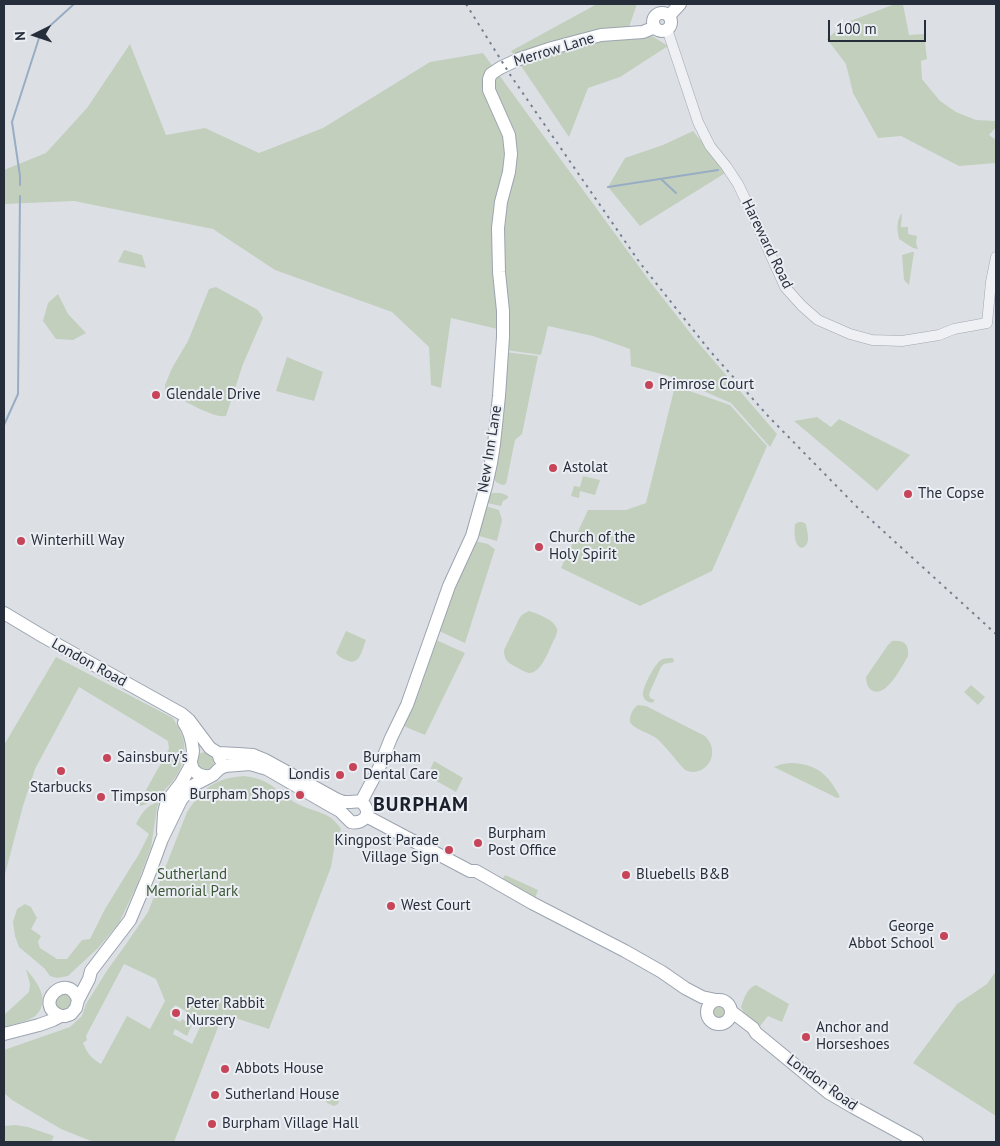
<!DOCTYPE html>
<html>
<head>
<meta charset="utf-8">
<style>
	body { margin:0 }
	#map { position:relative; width:1000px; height:1146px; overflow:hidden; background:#dce0e5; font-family:"PT Sans",sans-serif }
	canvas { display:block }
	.frame { position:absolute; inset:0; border:5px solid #272e3b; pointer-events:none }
	.north { position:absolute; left:10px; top:10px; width:50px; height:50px; -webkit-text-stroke:4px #ebeef3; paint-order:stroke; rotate:266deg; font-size:14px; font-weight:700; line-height:20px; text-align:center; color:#272e3b }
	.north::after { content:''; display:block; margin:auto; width:18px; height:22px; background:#272e3b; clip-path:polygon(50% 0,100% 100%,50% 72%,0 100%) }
	.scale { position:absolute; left:828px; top:20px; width:98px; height:22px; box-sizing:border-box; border:2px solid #272e3b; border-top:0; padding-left:6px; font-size:15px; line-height:18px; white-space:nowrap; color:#272e3b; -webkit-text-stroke:4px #ebeef3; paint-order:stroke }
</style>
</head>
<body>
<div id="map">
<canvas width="1000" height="1146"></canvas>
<div class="frame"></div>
<div class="north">N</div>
<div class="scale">100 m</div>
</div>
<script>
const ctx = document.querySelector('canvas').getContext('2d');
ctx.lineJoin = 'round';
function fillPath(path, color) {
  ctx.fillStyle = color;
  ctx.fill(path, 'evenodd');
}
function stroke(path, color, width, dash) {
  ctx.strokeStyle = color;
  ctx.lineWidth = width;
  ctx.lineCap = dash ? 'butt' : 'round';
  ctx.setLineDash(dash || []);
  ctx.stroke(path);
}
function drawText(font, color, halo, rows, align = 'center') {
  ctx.font = font + ' "PT Sans",sans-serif';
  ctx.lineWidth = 4;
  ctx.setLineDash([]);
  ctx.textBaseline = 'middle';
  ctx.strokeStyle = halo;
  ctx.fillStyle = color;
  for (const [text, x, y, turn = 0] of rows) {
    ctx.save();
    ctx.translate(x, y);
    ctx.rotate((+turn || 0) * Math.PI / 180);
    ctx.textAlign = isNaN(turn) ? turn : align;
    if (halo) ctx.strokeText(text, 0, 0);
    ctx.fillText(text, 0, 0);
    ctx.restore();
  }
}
fillPath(new Path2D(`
	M597,4H637L629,27L635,39L652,36L668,46L620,77L588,88L569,137L511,51Z
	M895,4H903L909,35L924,34L927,59L921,61L922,79L940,101L956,112L976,120L996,121V127L989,135L996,140V163L959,166L901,136L878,138L853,93L846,64L827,39L845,23Z
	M130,44L166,135L205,128L259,153L323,128L430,62L483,53L651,283L695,339L777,434L770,447L731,403L669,376L631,366L630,349L593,336L548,326L541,355L506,350V331L451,318L441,388L431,385L429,347L392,312L275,270L213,229L74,201L4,204V170L46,153L87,108Z
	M693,131L727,172L640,226L608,187L625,158L663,145Z
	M902,213L901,227H908V234L917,236L916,243L918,249L913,248L899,239C897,231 896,220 902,213Z
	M124,250L142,255L146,268L118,262Z
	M912,252H914L909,285L904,280L902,255Z
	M216,287L258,310L263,318L243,364L226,416C213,419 178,397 165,390V385L172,368L188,341L209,289Z
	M58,294L68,314L86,333L73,340L56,339L43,321L48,303Z
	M505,352L538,356L522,434L515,440L506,484L502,485L496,482L493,477Z
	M287,357L323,372L314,401L276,391Z
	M675,386L730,405L767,446L712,571L640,606L561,568L588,510H626L646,503Z
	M817,417L831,427L839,419L910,455L877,491L794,421Z
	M583,476L600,480L595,495L580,491L579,498L571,496L574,486L580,487Z
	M492,493H501L508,496V498L503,501L501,506L487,503L489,495Z
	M485,506L499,510L502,520L497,541L479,536L478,532Z
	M799,522H802L806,524C807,532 812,544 802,548C794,546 794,532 795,524Z
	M474,541L488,544L493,548L495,549L465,643L439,631L443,609Z
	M529,611C536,613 554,620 556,627C558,630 557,632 556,636C550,646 542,674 529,673C524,672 519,668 514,666C507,662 504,659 504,650L520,617L523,614Z
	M346,631L366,640C362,650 360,667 346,660C342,658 339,657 336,653Z
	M434,639L465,653L425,735L401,725Z
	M892,641C904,640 909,644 908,656C902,666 887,697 873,691C868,689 866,683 866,677L888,645Z
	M56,657L173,718C177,726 183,733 184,743C187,767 171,788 151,801C146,804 143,806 137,806L169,749L168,741L79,687L35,769L23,806L4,878V745Z
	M673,658L674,662L664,664L661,667L649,694L650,698L655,700L652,703C648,702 645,701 643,696C641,690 655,663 661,660C664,658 669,658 673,658Z
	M971,685L985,697L978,705L964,692Z
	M638,705L646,706L705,736C723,754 704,779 685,770C675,760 667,747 656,738C650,733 633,729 630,722C629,716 633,708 638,705Z
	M196 761a9 9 0 1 1 18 0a9 9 0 1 1-18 0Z
	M434,761L463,778L456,792L433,779L430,770Z
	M791,763C817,764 828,774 840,797L837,798L774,767L782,764Z
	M244,776C272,779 277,793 298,804C315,813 330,811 341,829L335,844L331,867L269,1029L223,1014L174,1142H96L91,1141L61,1129L12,1100L4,1093V1050L70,1027L82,1016L86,1004L108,969L124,947L148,912L187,812C203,788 215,778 244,776ZM124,964L156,979L165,1001L150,1029L127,1016L101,1064C92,1059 87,1053 83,1043L87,1040L86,1036ZM175,1005L186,1011L185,1015L202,1023L192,1044L173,1034L175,1029L187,1036L192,1025L182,1019L180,1022L170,1016Z
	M159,802L157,808L151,847L137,885L119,923L98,948L68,976L57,978L50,976L44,968L19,947L15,936L13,922L17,909L25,904L31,907L37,918L31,929L41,936L38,942L40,948L57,959H67L82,940L90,939L105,909L132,865L138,856L149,834L136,824C142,813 146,805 159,802Z
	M505,875L538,890L535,898L502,880Z
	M26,969C36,981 51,999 37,1014C32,1021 12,1024 4,1027V1015L29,992L30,984Z
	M996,971V1116L913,1063L957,1004L987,984Z
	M756,985L789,1004L782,1022L768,1016L760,1026L745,1015L741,1007C744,998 747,988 756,985Z
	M64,992L71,997L72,1004L68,1009L59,1011L53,1000Z
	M712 1011a7 7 0 1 1 14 0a7 7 0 1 1-14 0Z
	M329,1091L337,1092L340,1098L338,1104L334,1106L327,1103L321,1093Z
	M15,1125L28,1127L54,1136L51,1142H4V1126Z`), '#c2cfbd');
stroke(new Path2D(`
	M661,179L676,193
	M20,185V176L12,122L40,35L74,4
	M608,187L718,170
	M4,425L18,394L20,196
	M4,631V632`), '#98adc4', 2);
const minor = new Path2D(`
	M667,29L698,122L710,146L726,166L738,184L755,220L785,287L802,306L818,320L850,334L872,340L902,341L939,335L954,329L987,323L991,282L996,257`);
const major = new Path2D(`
	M653 22a9 9 0 1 1 18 0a9 9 0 1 1-18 0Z
	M669,16L680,4
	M4,613L44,637L182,714L189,720L210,748L218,753L220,759
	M184,723C190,731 192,741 193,751C193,755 191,758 191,763C192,772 200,777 209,776
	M361,802L379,768L391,738L407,705L449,586L472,536L486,486L491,463L494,444L499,396L503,337V311L499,272L498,228L501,202L509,172L511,154L509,135L489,90V79L491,74L500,68L519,59L552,48L601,35L643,32L655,27
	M366,816L470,871H476L532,903L625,951L662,972L685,988L702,997L716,1000
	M163,832L164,813L167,801L181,783L191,765
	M707 1012a12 12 0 1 1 24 0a12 12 0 1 1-24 0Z
	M732,1012L753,1028L756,1033L829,1093L853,1107L917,1142
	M61,1016C31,1005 68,969 78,1000
	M4,1034L39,1025L53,1020L61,1016H65L71,1014L76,1008L78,1000L89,979L91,971L130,920L148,877L162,839L181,800L192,786L213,775L219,769L225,766L250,764L267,769L331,806L340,811L351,822C361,824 372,816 365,806C360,798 353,803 346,802C342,802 338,800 334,798L265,760L253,755L238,754L218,753`);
stroke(minor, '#a2a7af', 11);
stroke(major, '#9ca4b0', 14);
stroke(minor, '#eef0f4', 10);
stroke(major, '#fff', 12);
stroke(new Path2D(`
	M466,4L511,76L640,263L710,351L769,417L858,508L996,634`), '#767f8e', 2, [2.5, 5]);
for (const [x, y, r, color] of [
	[649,385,5,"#c64558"],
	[156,395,5,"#c64558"],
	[553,468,5,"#c64558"],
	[908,494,5,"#c64558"],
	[21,541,5,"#c64558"],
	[539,547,5,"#c64558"],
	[107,758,5,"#c64558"],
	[353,767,5,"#c64558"],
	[61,771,5,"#c64558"],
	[340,775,5,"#c64558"],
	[300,795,5,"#c64558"],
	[101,797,5,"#c64558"],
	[478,843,5,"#c64558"],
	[449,850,5,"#c64558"],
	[626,875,5,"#c64558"],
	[391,906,5,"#c64558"],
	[944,936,5,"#c64558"],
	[176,1013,5,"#c64558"],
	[806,1037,5,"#c64558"],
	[225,1069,5,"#c64558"],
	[215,1095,5,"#c64558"],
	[212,1124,5,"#c64558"]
]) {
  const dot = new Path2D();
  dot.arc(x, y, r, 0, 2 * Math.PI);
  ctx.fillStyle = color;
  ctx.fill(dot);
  stroke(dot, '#ebeef3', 2);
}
drawText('15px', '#272e3b', '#ebeef3', [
	["Merrow Lane",554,50,-17],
	["Hareward Road",767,244,64],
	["New Inn Lane",490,449,-81],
	["London Road",89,663,29],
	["London Road",822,1083,36]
]);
drawText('15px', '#272e3b', '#ebeef3', [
	["Primrose Court",659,385],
	["Glendale Drive",166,395],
	["Astolat",563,468],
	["The Copse",918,494],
	["Church of the",549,538],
	["Holy Spirit",549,555],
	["Winterhill Way",31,541],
	["Sainsbury's",117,758],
	["Burpham",363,758],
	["Dental Care",363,775],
	["Londis",330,775,"right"],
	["Starbucks",61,788,"center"],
	["Burpham Shops",290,795,"right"],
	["Timpson",111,797],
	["Burpham",488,834],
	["Post Office",488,851],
	["Kingpost Parade",439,841,"right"],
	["Village Sign",439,858,"right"],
	["Bluebells B&B",636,875],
	["West Court",401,906],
	["George",934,927,"right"],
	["Abbot School",934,944,"right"],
	["Peter Rabbit",186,1004],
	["Nursery",186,1021],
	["Anchor and",816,1028],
	["Horseshoes",816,1045],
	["Abbots House",235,1069],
	["Sutherland House",225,1095],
	["Burpham Village Hall",222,1124]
], 'left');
drawText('15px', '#3b5635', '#ebeef3', [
	["Sutherland",192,875],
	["Memorial Park",192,892]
]);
ctx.letterSpacing = '1px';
drawText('bold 20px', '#191f2b', '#ebeef3', [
	["BURPHAM",421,805]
]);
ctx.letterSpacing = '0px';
</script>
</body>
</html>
